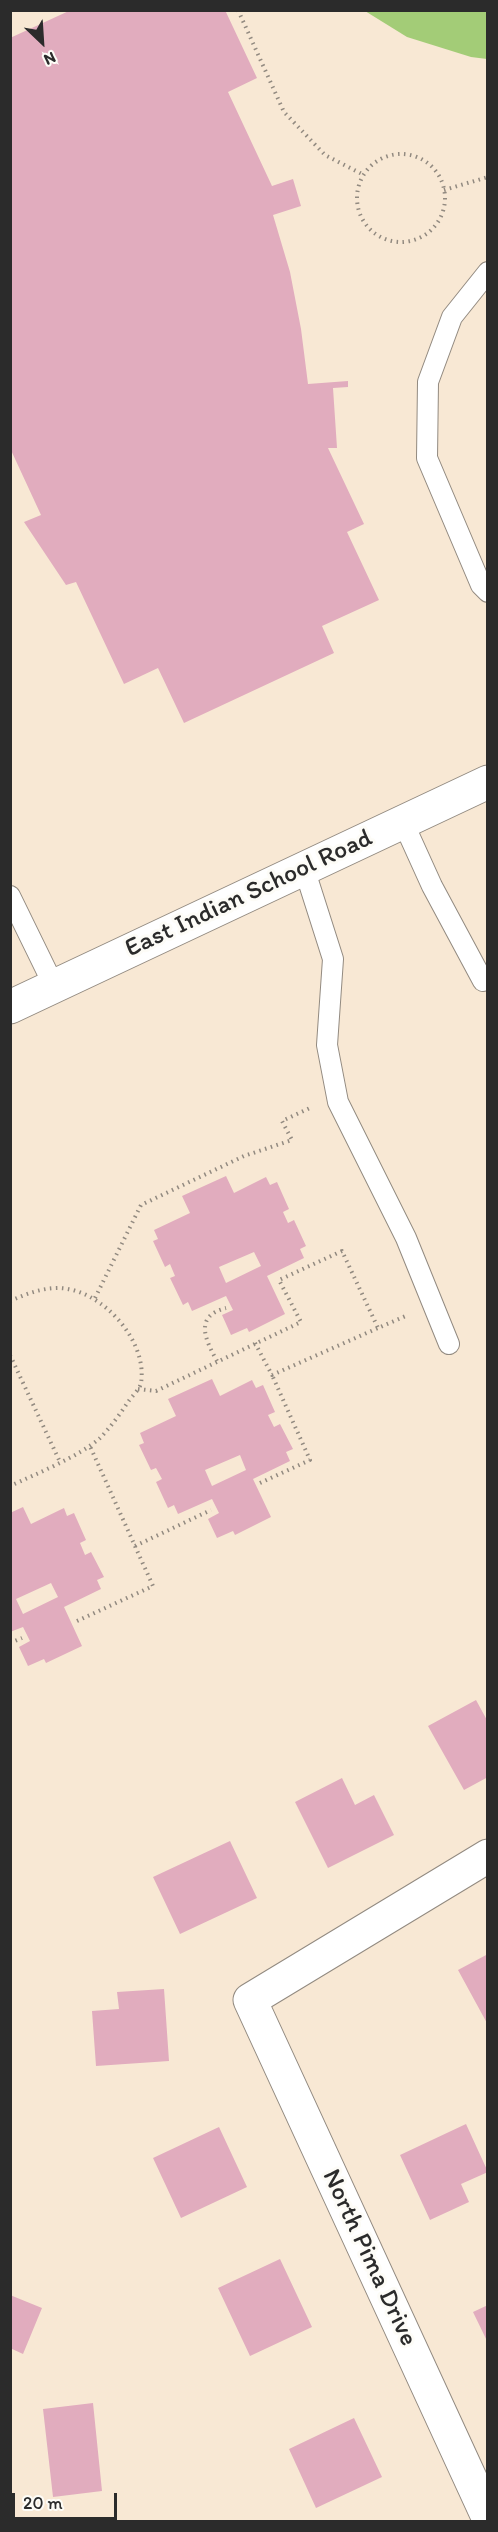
<!DOCTYPE html>
<html>
<head>
<meta charset="utf-8">
<style>
	body { margin:0 }
	#map { position:relative; width:498px; height:2532px; overflow:hidden; background:#f8e8d4; font-family:Itim,sans-serif }
	canvas { display:block }
	.frame { position:absolute; inset:0; border:12px solid #2b2b2b; pointer-events:none }
	.north { position:absolute; left:12px; top:12px; width:60px; height:60px; -webkit-text-stroke:4px #fdfcf7; paint-order:stroke; rotate:155deg; font-size:16px; font-weight:700; line-height:24px; text-align:center; color:#2b2b2b }
	.north::after { content:''; display:block; margin:auto; width:21px; height:27px; background:#2b2b2b; clip-path:polygon(50% 0,100% 100%,50% 72%,0 100%) }
	.scale { position:absolute; left:12px; top:2493px; width:105px; height:27px; box-sizing:border-box; border:3px solid #2b2b2b; border-top:0; padding-left:8px; font-size:18px; line-height:21px; white-space:nowrap; color:#2b2b2b; -webkit-text-stroke:4px #fdfcf7; paint-order:stroke }
</style>
</head>
<body>
<div id="map">
<canvas width="498" height="2532"></canvas>
<div class="frame"></div>
<div class="north">N</div>
<div class="scale">20 m</div>
</div>
<script>
const ctx = document.querySelector('canvas').getContext('2d');
ctx.lineJoin = 'round';
function fillPath(path, color) {
  ctx.fillStyle = color;
  ctx.fill(path, 'evenodd');
}
function stroke(path, color, width, dash) {
  ctx.strokeStyle = color;
  ctx.lineWidth = width;
  ctx.lineCap = dash ? 'butt' : 'round';
  ctx.setLineDash(dash || []);
  ctx.stroke(path);
}
function drawText(font, color, halo, rows, align = 'center') {
  ctx.font = font + ' Itim,sans-serif';
  ctx.lineWidth = 6;
  ctx.setLineDash([]);
  ctx.textBaseline = 'middle';
  ctx.strokeStyle = halo;
  ctx.fillStyle = color;
  for (const [text, x, y, turn = 0] of rows) {
    ctx.save();
    ctx.translate(x, y);
    ctx.rotate((+turn || 0) * Math.PI / 180);
    ctx.textAlign = isNaN(turn) ? turn : align;
    if (halo) ctx.strokeText(text, 0, 0);
    ctx.fillText(text, 0, 0);
    ctx.restore();
  }
}
fillPath(new Path2D(`
	M365,11H487V59L471,57L407,37Z`), '#a3cc77');
fillPath(new Path2D(`
	M71,10H225L257,78L228,92L272,186L293,179L301,206L273,215L290,272L301,329L308,384L348,381V387L333,388L337,448H328L364,524L347,532L379,600L322,626L334,653L184,723L158,668L124,684L76,582L66,585L24,522L41,515L10,448V38Z
	M226,1176L234,1193L266,1177L270,1185L277,1182L289,1209L283,1212L288,1223L294,1220L306,1246L300,1249L304,1258L267,1276L285,1314L249,1332L247,1328L231,1335L222,1315L233,1310L226,1296L192,1311L188,1302L183,1305L170,1278L175,1276L170,1264L165,1267L153,1241L158,1239L154,1230L190,1213L182,1196ZM254,1252L261,1266L226,1283L219,1267Z
	M212,1379L220,1396L252,1380L256,1388L263,1385L275,1412L268,1415L274,1427L280,1424L293,1449L286,1452L290,1461L253,1479L271,1517L235,1535L233,1531L217,1538L208,1519L219,1513L212,1499L178,1514L174,1505L168,1508L156,1482L162,1479L156,1468L151,1470L139,1445L144,1443L140,1433L176,1416L168,1399ZM240,1455L246,1470L212,1486L205,1470Z
	M23,1507L31,1524L64,1508L67,1516L74,1513L86,1540L80,1543L85,1555L91,1552L104,1577L97,1580L101,1589L64,1607L82,1646L46,1663L44,1659L28,1666L19,1647L30,1641L23,1627L10,1632V1513ZM51,1583L58,1597L23,1614L16,1599Z
	M476,1700L488,1722V1777L464,1790L428,1726Z
	M342,1778L355,1805L374,1795L394,1835L328,1868L295,1802Z
	M230,1841L257,1898L180,1934L153,1877Z
	M488,1954V2025L458,1970Z
	M164,1989L169,2061L96,2066L92,2011L119,2009L117,1992Z
	M466,2124L488,2172L461,2184L469,2202L430,2220L400,2155Z
	M219,2127L247,2187L181,2218L153,2158Z
	M280,2259L312,2327L250,2356L218,2288Z
	M10,2295L42,2308L23,2354L10,2348Z
	M488,2305V2343L473,2312Z
	M93,2403L102,2491L53,2497L43,2409Z
	M354,2418L382,2477L316,2508L289,2449Z`), '#e1acbe');
const service = new Path2D(`
	M488,272L452,317L428,382L427,458L481,585L488,592
	M403,822L432,886L483,981L488,979
	M304,868L333,959L327,1045L338,1102L406,1238L449,1344
	M10,896L54,986`);
const minor = new Path2D(`
	M488,1856L250,2000L488,2517`);
const tertiary = new Path2D(`
	M10,1007L488,782`);
stroke(service, '#928a80', 22);
stroke(minor, '#928a80', 35);
stroke(tertiary, '#928a80', 35);
stroke(new Path2D(`
	M238,10L284,112L325,155L364,175
	M357 198a44 44 0 1 1 88 0a44 44 0 1 1-88 0Z
	M444,190L488,177
	M95,1298L141,1205L244,1156L292,1140L282,1121L312,1107
	M10,1301C26,1294 41,1288 59,1288C101,1289 148,1340 141,1383C140,1389 132,1396 128,1402C120,1414 110,1428 100,1438C80,1456 36,1474 10,1486
	M255,1343L272,1375L378,1328
	M10,1355L60,1462
	M217,1361C206,1341 193,1316 226,1308
	M138,1389L156,1391L301,1322L279,1280L342,1251L378,1328L408,1315
	M260,1483L310,1460L272,1375
	M135,1546L211,1510
	M77,1621L153,1586L89,1444
	M10,1643L22,1638`), '#928a80', 4, [1.5, 4.5]);
stroke(service, '#fff', 20);
stroke(minor, '#fff', 33);
stroke(tertiary, '#fff', 33);
drawText('26px', '#2b2b2b', '#fdfcf7', [
	["East Indian School Road",249,894,-25],
	["North Pima Drive",369,2258,65]
]);
</script>
</body>
</html>
